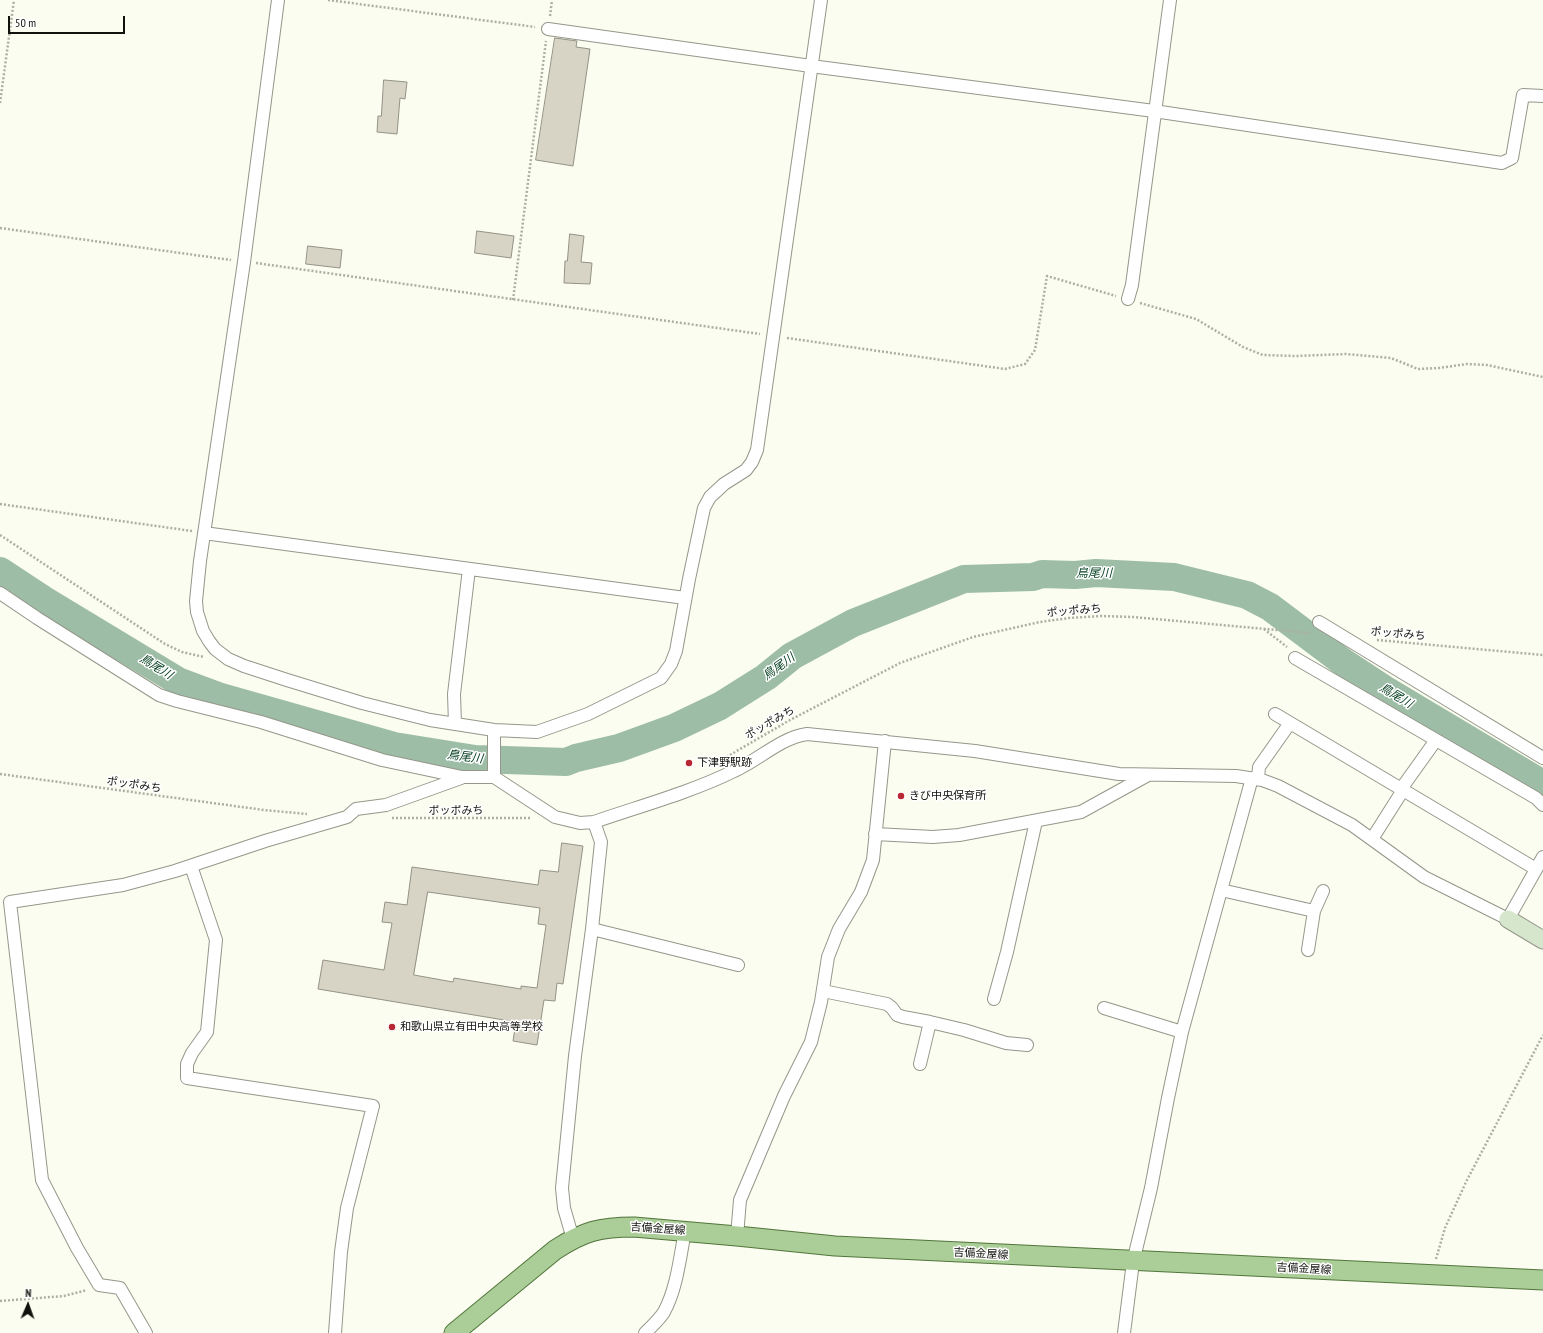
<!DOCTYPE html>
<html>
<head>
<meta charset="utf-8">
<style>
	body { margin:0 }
	#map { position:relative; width:1543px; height:1333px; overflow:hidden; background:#fafdef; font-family:"PT Sans Narrow",sans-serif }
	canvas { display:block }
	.north { position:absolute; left:8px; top:1285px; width:40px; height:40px; -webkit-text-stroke:3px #fff; paint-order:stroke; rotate:2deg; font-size:11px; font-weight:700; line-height:16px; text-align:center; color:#11120d }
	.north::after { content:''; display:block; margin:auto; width:14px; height:18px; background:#11120d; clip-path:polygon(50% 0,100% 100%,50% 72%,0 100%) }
	.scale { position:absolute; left:8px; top:16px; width:117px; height:18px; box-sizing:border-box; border:2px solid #11120d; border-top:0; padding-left:5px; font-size:12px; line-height:14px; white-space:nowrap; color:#11120d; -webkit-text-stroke:3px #fff; paint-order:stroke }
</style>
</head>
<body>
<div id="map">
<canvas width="1543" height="1333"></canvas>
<div class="north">N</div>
<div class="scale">50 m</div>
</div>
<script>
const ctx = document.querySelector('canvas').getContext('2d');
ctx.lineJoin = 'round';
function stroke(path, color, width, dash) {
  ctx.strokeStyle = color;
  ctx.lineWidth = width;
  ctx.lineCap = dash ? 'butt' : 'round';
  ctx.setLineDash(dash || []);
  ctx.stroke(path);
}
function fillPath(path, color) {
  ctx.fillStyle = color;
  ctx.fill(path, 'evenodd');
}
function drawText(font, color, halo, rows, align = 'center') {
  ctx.font = font + ' "PT Sans Narrow","Noto Sans JP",sans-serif';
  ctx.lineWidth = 3;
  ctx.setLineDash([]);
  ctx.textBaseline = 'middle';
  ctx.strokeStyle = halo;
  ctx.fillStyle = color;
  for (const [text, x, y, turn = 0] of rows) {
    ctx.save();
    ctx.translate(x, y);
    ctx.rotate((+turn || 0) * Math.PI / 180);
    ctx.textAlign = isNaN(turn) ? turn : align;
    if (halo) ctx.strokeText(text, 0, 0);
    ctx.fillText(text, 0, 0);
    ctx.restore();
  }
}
stroke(new Path2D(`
	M0,571L44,600L178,681L221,697L394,746L475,759L566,762L576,758L619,748L674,728L720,706L766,677L792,656L853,623L964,579L1033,577L1042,574L1075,575L1096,573L1174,577L1247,595L1270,607L1343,662L1384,689L1543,784`), '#9dbda6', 28);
const building = new Path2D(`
	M555,38L577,41L576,47L590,49L573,166L536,160Z
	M384,80L407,82L405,99L400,98L397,134L377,132L378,116H381Z
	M477,231L514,236L511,258L475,253Z
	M570,234L584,236L581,262L592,263L590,284L564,283L565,261H567Z
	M308,246L342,250L340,268L306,264Z
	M562,843L583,846L563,984L557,983L555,1001L544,1000L537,1045L513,1041L516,1022L318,989L323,960L384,970L392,923L382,922L385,902L407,905L412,867L538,885L540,870L558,872ZM428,892L540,908L538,924L546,925L537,988L521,986V989L454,978L453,982L414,975Z`);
fillPath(building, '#d7d4c6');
stroke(building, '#949285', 1);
const street = new Path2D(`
	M278,0L244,262L200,561L196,601L197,612L203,631L209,641L215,649L228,659L244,666L287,680L362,703L430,720L494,730L537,732L588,714L661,678L671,664L676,651L689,579L704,508L710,497L724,484L746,470L752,462L757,450L821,0
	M548,29L811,66L1154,111L1502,163L1512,158L1523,95L1543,96
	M1128,299L1132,285L1170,0
	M204,533L685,598
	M0,593L37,618L159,695L177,701L261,722L382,760L462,777H494L555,817L580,823L594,822C640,806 689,793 734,771C759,760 780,738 807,734L975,751L1119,774L1236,776L1262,780L1278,786L1352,825L1424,877L1508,919L1543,857
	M1319,622L1543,758
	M1295,658L1536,798L1543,805
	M1275,714L1536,869
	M455,724L454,694L469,569
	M494,777V730
	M1258,779L1259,767L1290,723
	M1401,789L1436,740
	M875,834L933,837L959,835L1081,812L1148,775
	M1372,839L1403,790
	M191,866L216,940L207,1032L192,1053L187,1064V1078L373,1106L347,1208L341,1252L335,1333
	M1221,890L1314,911
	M592,929L738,965
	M1308,950L1314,911L1323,891
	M823,991L887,1004L892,1008L897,1015L903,1017L930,1022L964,1030L1006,1043L1027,1045
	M994,999L1007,952L1036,821
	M1104,1008L1182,1032
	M920,1064L930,1022
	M737,1236L740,1200L784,1096L811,1042L821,1002L828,957L839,929L861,892L873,860L885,741
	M573,1239L564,1208L562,1188L575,1056L592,929L601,842L594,822
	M146,1333L120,1288L99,1285L77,1248L42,1180L10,902L123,885L175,871L265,841L347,817L356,809L386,805L461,778
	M645,1333C652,1326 659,1320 664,1312C677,1288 680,1257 685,1231
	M1124,1333L1133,1262L1151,1188L1168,1098L1182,1032L1252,778`);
const secondary = new Path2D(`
	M1508,919L1543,940`);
const primary = new Path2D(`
	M454,1333L555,1250C584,1231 600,1227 634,1227L737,1236L835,1246L1543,1280`);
stroke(street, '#94978a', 14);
stroke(secondary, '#94978a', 19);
stroke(primary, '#51753b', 21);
stroke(new Path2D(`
	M328,0L535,27
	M550,16L552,0
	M0,103L14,0
	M0,228L231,260
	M256,263L760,334
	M513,300L546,41
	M1140,303L1196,319L1243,347L1263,355L1296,356L1346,354L1391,358L1418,369L1439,368L1467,364L1487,365L1543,377
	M787,338L1005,369L1025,364L1035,350L1047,276L1116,296
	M0,504L192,531
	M0,535L165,644L182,652L204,657
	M1264,629L1287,647
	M1377,640L1543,655
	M723,759L790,720L900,663L973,637L1040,622L1069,618L1102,616L1133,617L1310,633
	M0,774L264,810L307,814
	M392,818H531
	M1436,1259L1445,1228L1466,1182L1543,1035
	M0,1301L64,1296L87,1290`), '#adafa4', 2.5, [2, 2]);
stroke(street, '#fff', 12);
stroke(secondary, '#d5e6cc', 17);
stroke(primary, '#abcd98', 19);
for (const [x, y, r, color] of [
	[689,763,4,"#b82734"],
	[901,796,4,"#b82734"],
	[392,1027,4,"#b82734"]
]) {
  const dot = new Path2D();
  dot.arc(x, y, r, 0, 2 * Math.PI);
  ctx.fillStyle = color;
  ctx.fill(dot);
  stroke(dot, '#fff', 1.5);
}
drawText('11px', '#11120d', '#fff', [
	["ポッポみち",1074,611,-5],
	["ポッポみち",1398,634,5],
	["ポッポみち",770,723,-30],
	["ポッポみち",134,785,8],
	["ポッポみち",456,811],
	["吉備金屋線",658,1229,4],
	["吉備金屋線",981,1254,3],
	["吉備金屋線",1304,1269,3]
]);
drawText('11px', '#11120d', '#fff', [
	["下津野駅跡",697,763],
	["きび中央保育所",909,796],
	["和歌山県立有田中央高等学校",400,1027]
], 'left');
drawText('italic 12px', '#023d1f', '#fff', [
	["鳥尾川",1094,574],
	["鳥尾川",156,667,32],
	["鳥尾川",779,667,-36],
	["鳥尾川",1396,696,31],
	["鳥尾川",465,757,7]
]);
</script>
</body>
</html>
